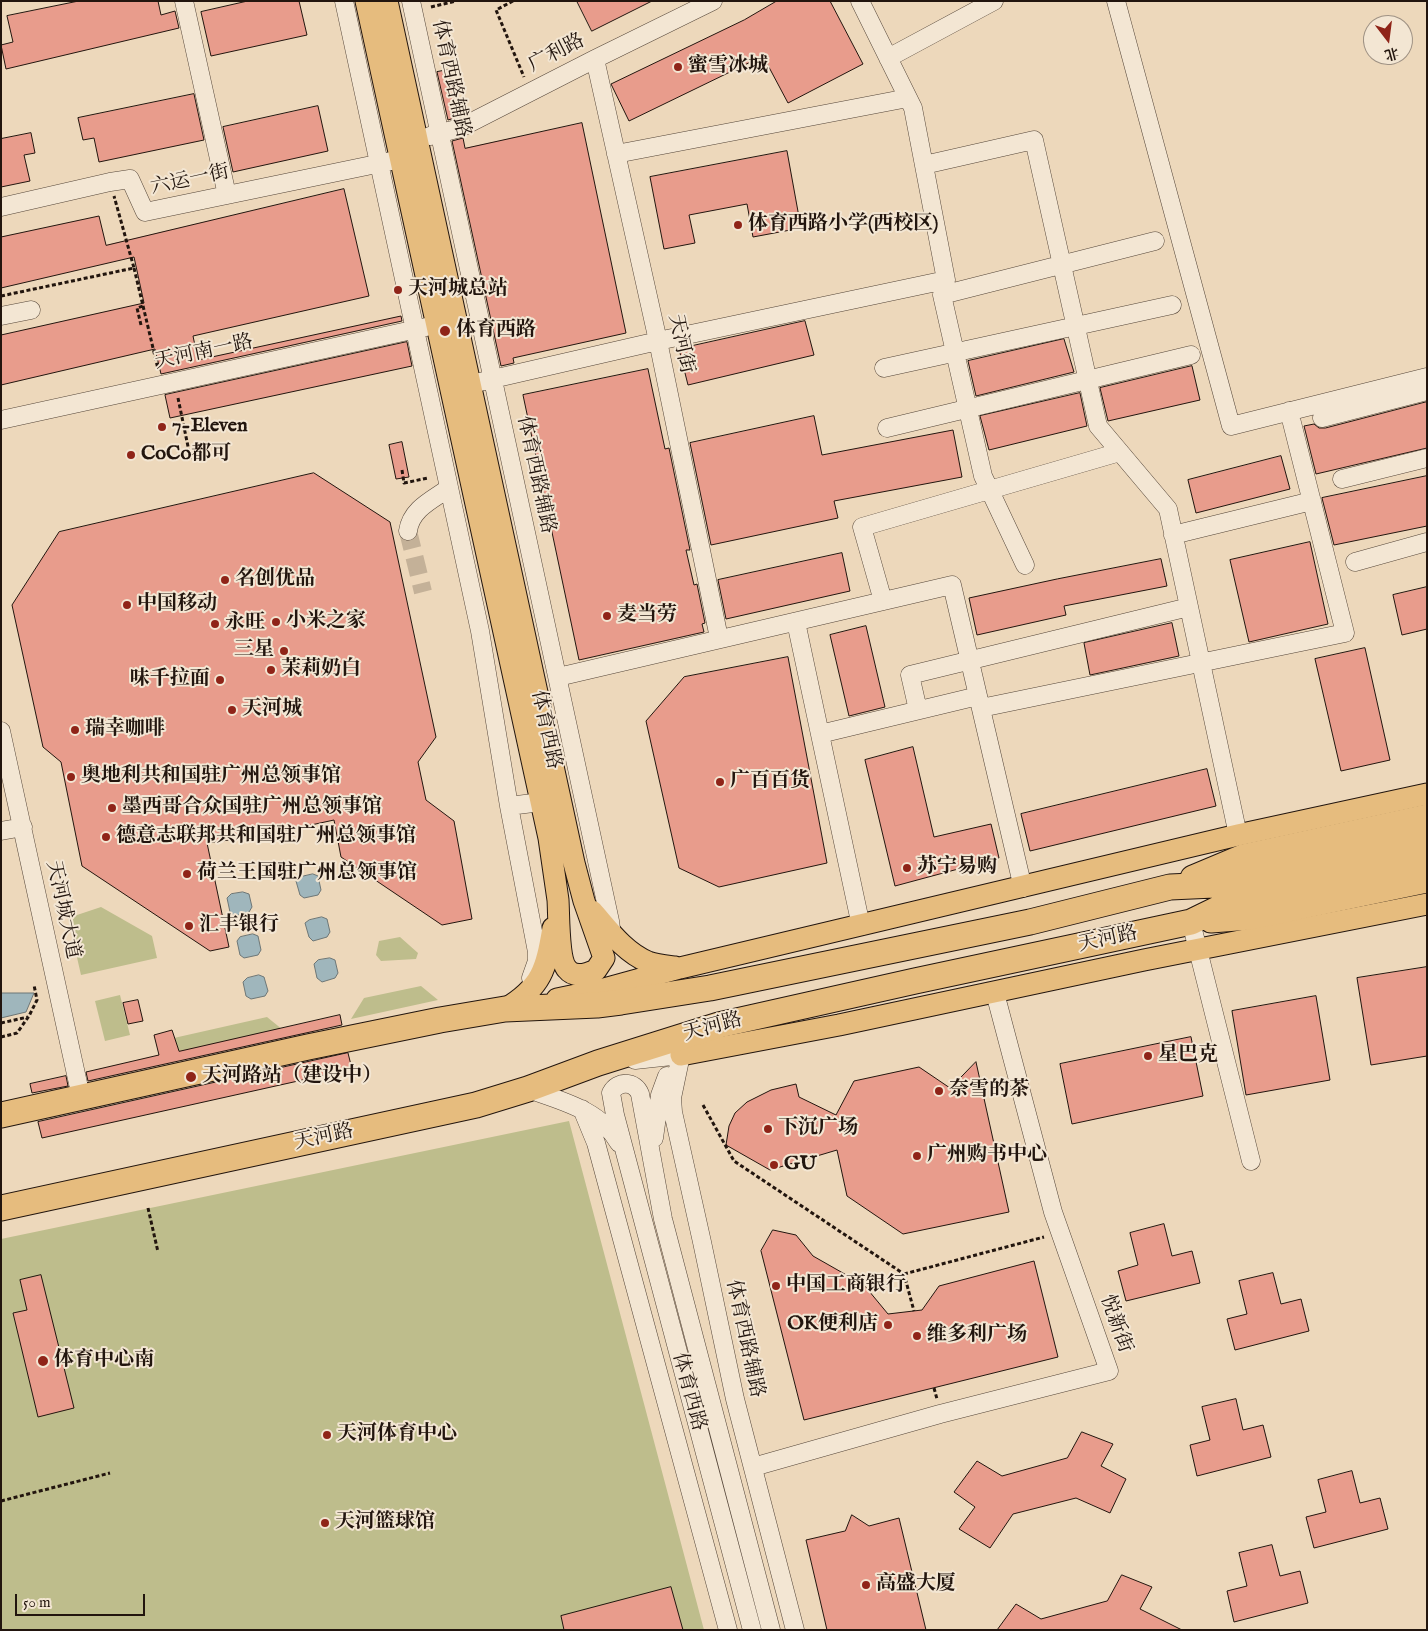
<!DOCTYPE html>
<html>
<head>
<meta charset="utf-8">
<style>
	body { margin:0 }
	#map { position:relative; width:1428px; height:1631px; overflow:hidden; background:#edd8bb; font-family:"IM FELL English","Noto Serif SC",serif }
	canvas { display:block }
	.frame { position:absolute; inset:0; border:2px solid #22150e; pointer-events:none }
	.north { position:absolute; left:1363px; top:15px; width:50px; height:50px; box-sizing:border-box; background:#f3e6d3; border:1px solid #9f9284; border-radius:50%; rotate:165deg; font-size:14px; font-weight:700; line-height:20px; text-align:center; color:#22150e }
	.north::after { content:''; display:block; margin:auto; width:18px; height:22px; background:#8f2418; clip-path:polygon(50% 0,100% 100%,50% 72%,0 100%) }
	.scale { position:absolute; left:15px; top:1594px; width:130px; height:22px; box-sizing:border-box; border:2px solid #22150e; border-top:0; padding-left:6px; font-size:15px; line-height:18px; white-space:nowrap; color:#22150e; -webkit-text-stroke:4px #f3e6d3; paint-order:stroke }
</style>
</head>
<body>
<div id="map">
<canvas width="1428" height="1631"></canvas>
<div class="frame"></div>
<div class="north">北</div>
<div class="scale">50 m</div>
</div>
<script>
const ctx = document.querySelector('canvas').getContext('2d');
ctx.lineJoin = 'round';
function fillPath(path, color) {
  ctx.fillStyle = color;
  ctx.fill(path, 'evenodd');
}
function stroke(path, color, width, dash) {
  ctx.strokeStyle = color;
  ctx.lineWidth = width;
  ctx.lineCap = dash ? 'butt' : 'round';
  ctx.setLineDash(dash || []);
  ctx.stroke(path);
}
function drawText(font, color, halo, rows, align = 'center') {
  ctx.font = font + ' "IM FELL English","Noto Serif SC",serif';
  ctx.lineWidth = 4;
  ctx.setLineDash([]);
  ctx.textBaseline = 'middle';
  ctx.strokeStyle = halo;
  ctx.fillStyle = color;
  for (const [text, x, y, turn = 0] of rows) {
    ctx.save();
    ctx.translate(x, y);
    ctx.rotate((+turn || 0) * Math.PI / 180);
    ctx.textAlign = isNaN(turn) ? turn : align;
    if (halo) ctx.strokeText(text, 0, 0);
    ctx.fillText(text, 0, 0);
    ctx.restore();
  }
}
fillPath(new Path2D(`
	M101,907L152,936L157,958L81,975L68,918Z
	M400,937L418,953L416,959L381,961L376,955L379,941Z
	M421,986L438,1000L351,1019L364,998Z
	M120,995L130,1035L105,1041L95,1001Z
	M267,1017L283,1030L156,1059L165,1040Z
	M569,1121L704,1630H1V1239Z`), '#bebd8c');
const water = new Path2D(`
	M313,874L318,876L321,890L318,895L304,898L300,895L296,881L300,877Z
	M243,892L249,894L252,907L249,912L235,916L230,912L227,898L231,894Z
	M322,917L327,919L330,932L327,937L313,941L309,937L305,923L309,920Z
	M253,934L258,936L261,950L258,955L244,958L240,955L237,941L240,937Z
	M330,958L335,960L338,973L335,978L322,982L317,978L314,964L318,960Z
	M259,975L264,977L268,991L265,996L251,999L246,996L243,982L247,978Z
	M1,993H34L26,1012L1,1018Z`);
fillPath(water, '#9fb6bc');
stroke(water, '#6d7676', 1);
const building = new Path2D(`
	M79,1H158L161,15L175,11L179,28L6,69L1,45L13,42L7,16Z
	M248,1H299L307,35L211,56L201,12Z
	M577,1H652L592,31Z
	M777,1H830L863,64L788,103L763,56L629,121L611,84L744,20Z
	M448,70L458,117L448,120L437,72Z
	M194,94L204,140L99,162L94,138L83,140L78,118Z
	M318,106L328,151L233,172L223,127Z
	M582,123L626,333L513,358L514,363L501,366L452,141L463,138L465,148Z
	M31,133L35,153L24,155L30,181L1,187V139Z
	M787,151L801,228L753,237L747,204L689,215L695,243L664,249L650,177Z
	M344,189L369,296L193,336L198,360L401,316L402,321L161,374L155,349L1,385V335L144,303L134,257L1,288V237L99,216L106,245Z
	M805,321L814,355L688,385L679,349Z
	M1064,339L1074,372L976,396L968,361Z
	M407,342L412,366L170,418L165,395Z
	M1192,366L1200,400L1108,421L1100,388Z
	M648,369L665,449L669,448L690,550H686L694,585L697,584L705,623L702,624L704,632L579,660L523,395Z
	M1080,393L1087,426L989,450L980,416Z
	M1427,402V448L1316,474L1304,426L1314,424L1319,428H1325Z
	M814,416L822,455L953,430L962,477L834,501L838,518L711,545L690,443Z
	M402,442L409,477L396,479L389,445Z
	M1281,456L1290,489L1196,513L1188,480Z
	M314,473L390,522L436,737L418,762L426,800L454,821L472,919L442,925L341,857L334,820L265,835L207,843L229,947L210,951L82,866L61,762L43,747L12,605L59,532Z
	M1427,476V526L1334,545L1322,498Z
	M1310,542L1328,624L1249,642L1230,560Z
	M842,553L850,591L726,619L718,580Z
	M1161,559L1167,586L1064,606L1066,615L977,635L969,598L1057,579Z
	M1427,587V629L1402,635L1393,595Z
	M1172,623L1179,656L1090,675L1084,643Z
	M866,626L885,707L849,716L830,635Z
	M1365,648L1390,760L1341,771L1315,659Z
	M788,657L827,863L719,887L679,868L646,721L684,677Z
	M913,747L934,837L991,824L999,858L895,886L865,760Z
	M1207,769L1216,806L1030,851L1021,814Z
	M1427,967V1056L1371,1065L1357,978Z
	M1316,996L1330,1080L1246,1095L1232,1011Z
	M138,1000L143,1021L128,1024L123,1003Z
	M340,1015L342,1025L88,1081L86,1072L159,1055L154,1035L172,1030L179,1051Z
	M1191,1037L1203,1096L1072,1124L1060,1064Z
	M348,1053L352,1069L42,1138L38,1122Z
	M976,1062L1009,1212L903,1234L847,1196L837,1150L770,1170L726,1145L729,1126L735,1113L747,1102L771,1090L796,1084L799,1097L836,1115L854,1081L919,1067L950,1088Z
	M66,1076L68,1086L32,1093L30,1084Z
	M1164,1224L1172,1256L1192,1251L1200,1283L1126,1301L1118,1271L1138,1265L1130,1233Z
	M773,1230L796,1235L813,1256L864,1285L888,1314L922,1310L939,1286L1034,1261L1058,1357L804,1420L761,1251Z
	M1273,1273L1281,1304L1301,1299L1309,1331L1235,1350L1227,1319L1247,1314L1239,1281Z
	M41,1275L74,1408L38,1417L13,1313L27,1310L20,1280Z
	M1236,1399L1243,1430L1263,1425L1271,1457L1197,1476L1190,1445L1210,1440L1202,1407Z
	M1082,1432L1113,1444L1101,1466L1126,1479L1110,1513L1076,1498L1013,1514L990,1548L959,1529L975,1507L954,1492L977,1461L1002,1476L1067,1458Z
	M1352,1471L1360,1503L1380,1498L1388,1529L1314,1548L1306,1517L1326,1512L1318,1480Z
	M852,1515L869,1526L899,1518L926,1630H827L806,1540L845,1531Z
	M1272,1545L1280,1576L1300,1571L1308,1603L1234,1622L1227,1591L1247,1586L1239,1553Z
	M1122,1575L1152,1587L1140,1609L1182,1630H997L1016,1604L1041,1619L1107,1601Z
	M671,1587L683,1630H564L561,1616Z`);
fillPath(building, '#e89c8c');
stroke(building, '#22150e', 1);
stroke(new Path2D(`
	M408,531L423,592`), '#c4b198', 18, [18, 9]);
const minor = new Path2D(`
	M184,1L227,195
	M344,1L480,631L509,806L537,952V961L531,978
	M411,1L610,921L612,936
	M1116,1L1231,426L1427,377
	M888,58L994,1
	M595,59L658,341L719,638
	M430,136L460,128L595,59L713,1
	M616,154L908,98
	M924,165L1034,140L1098,426L1168,509L1238,835
	M1,207L110,182L130,179L145,212L391,161
	M1,316L31,310
	M884,368L1172,305
	M471,384L658,341L946,280L913,108L860,1
	M1322,418L1427,391
	M1,420L426,327
	M887,428L1191,355
	M1342,479L1427,458
	M408,531C411,509 432,500 449,488
	M1173,535L1312,501
	M1355,562L1427,542
	M1025,565L983,476L942,295L1155,241
	M883,601L862,527L1120,452
	M796,622L861,926
	M558,677L952,585L1023,888
	M981,708L1345,633L1289,411
	M918,710L910,675L1189,607
	M1,731L81,1097
	M820,734L978,696
	M509,806L541,802
	M1,831L23,827
	M1191,922L1251,1161
	M681,1055L672,1098L673,1112L702,1242L735,1399L795,1630
	M635,1060L681,1055
	M528,1089C562,1101 600,1110 619,1143
	M582,1109L596,1143L728,1630
	M654,1138L660,1095L667,1076
	M753,1467L940,1414L1109,1371L1053,1212L995,993
	M752,1630L615,1115L611,1093C618,1080 635,1081 640,1094L663,1219L771,1630`);
const major = new Path2D(`
	M366,1L549,838C552,858 555,879 558,900C559,915 558,959 567,969C574,978 587,974 596,970L604,958L584,901L574,863L387,1
	M592,911C608,929 624,952 648,962C656,965 667,966 675,967
	M557,999L600,990L680,968L1238,835L1427,794
	M505,1009C542,987 546,969 553,928
	M681,1055L839,1025L1144,960L1427,904`);
const highway = new Path2D(`
	M1193,878L1243,857L1427,817
	M1211,920L1250,917L1427,880
	M1,1115L308,1047L440,1020L505,1009L597,1005L621,1002L710,988L1030,922L1170,887L1214,885L1427,839
	M1,1208L476,1105L528,1089L598,1063L719,1025L915,981L1191,922L1232,902L1291,891L1427,860`);
stroke(minor, '#554639', 19);
stroke(major, '#22150e', 23);
stroke(highway, '#22150e', 27);
stroke(new Path2D(`
	M513,1L496,10L524,77
	M431,7L456,1
	M134,268L158,369
	M1,296L134,268L114,196
	M500,324L522,319
	M141,325L137,308L143,306
	M178,398L191,461
	M402,470L404,483L428,478
	M1,1023L28,1017
	M1,1037L17,1033L29,1016L37,1000L34,985
	M703,1105L734,1161L904,1274L914,1311
	M148,1208L158,1252
	M904,1274L1044,1237
	M934,1388L937,1399
	M1,1501L110,1473`), '#22150e', 3, [4, 2.5]);
stroke(minor, '#f3e6d3', 18);
stroke(major, '#e6bc7e', 21);
stroke(highway, '#e6bc7e', 25);
for (const [x, y, r, color] of [
	[678,67,5,"#8f2418"],
	[738,225,5,"#8f2418"],
	[398,290,5,"#8f2418"],
	[445,331,6,"#8f2418"],
	[162,427,5,"#8f2418"],
	[131,455,5,"#8f2418"],
	[225,580,5,"#8f2418"],
	[127,605,5,"#8f2418"],
	[607,616,5,"#8f2418"],
	[276,622,5,"#8f2418"],
	[215,624,5,"#8f2418"],
	[284,651,5,"#8f2418"],
	[271,670,5,"#8f2418"],
	[220,680,5,"#8f2418"],
	[232,710,5,"#8f2418"],
	[75,730,5,"#8f2418"],
	[71,777,5,"#8f2418"],
	[720,782,5,"#8f2418"],
	[112,808,5,"#8f2418"],
	[106,837,5,"#8f2418"],
	[907,868,5,"#8f2418"],
	[187,874,5,"#8f2418"],
	[189,926,5,"#8f2418"],
	[1148,1056,5,"#8f2418"],
	[191,1077,6,"#8f2418"],
	[939,1091,5,"#8f2418"],
	[768,1129,5,"#8f2418"],
	[917,1156,5,"#8f2418"],
	[774,1165,5,"#8f2418"],
	[776,1286,5,"#8f2418"],
	[888,1325,5,"#8f2418"],
	[917,1336,5,"#8f2418"],
	[43,1361,6,"#8f2418"],
	[327,1435,5,"#8f2418"],
	[325,1523,5,"#8f2418"],
	[866,1585,5,"#8f2418"]
]) {
  const dot = new Path2D();
  dot.arc(x, y, r, 0, 2 * Math.PI);
  ctx.fillStyle = color;
  ctx.fill(dot);
  stroke(dot, '#f3e6d3', 2);
}
drawText('20px', '#22150e', '#f3e6d3', [
	["广利路",557,54,-27],
	["体育西路辅路",450,79,78],
	["六运一街",190,181,-12],
	["天河街",680,344,78],
	["天河南一路",204,353,-12],
	["体育西路辅路",535,475,78],
	["体育西路",545,730,78],
	["天河城大道",62,910,78],
	["天河路",1108,940,-12],
	["天河路",713,1028,-15],
	["天河路",324,1138,-12],
	["悦新街",1115,1324,71],
	["体育西路辅路",744,1339,78],
	["体育西路",688,1392,75]
]);
drawText('bold 20px', '#22150e', '#f3e6d3', [
	["蜜雪冰城",688,67],
	["体育西路小学(西校区)",748,225],
	["天河城总站",408,290],
	["体育西路",456,331],
	["7-Eleven",172,427],
	["CoCo都可",141,455],
	["名创优品",235,580],
	["中国移动",137,605],
	["麦当劳",617,616],
	["小米之家",286,622],
	["永旺",225,624],
	["三星",274,651,"right"],
	["茉莉奶白",281,670],
	["味千拉面",210,680,"right"],
	["天河城",242,710],
	["瑞幸咖啡",85,730],
	["奥地利共和国驻广州总领事馆",81,777],
	["广百百货",730,782],
	["墨西哥合众国驻广州总领事馆",122,808],
	["德意志联邦共和国驻广州总领事馆",116,837],
	["苏宁易购",917,868],
	["荷兰王国驻广州总领事馆",197,874],
	["汇丰银行",199,926],
	["星巴克",1158,1056],
	["天河路站（建设中）",202,1077],
	["奈雪的茶",949,1091],
	["下沉广场",778,1129],
	["广州购书中心",927,1156],
	["GU",784,1165],
	["中国工商银行",786,1286],
	["OK便利店",878,1325,"right"],
	["维多利广场",927,1336],
	["体育中心南",54,1361],
	["天河体育中心",337,1435],
	["天河篮球馆",335,1523],
	["高盛大厦",876,1585]
], 'left');
</script>
</body>
</html>
